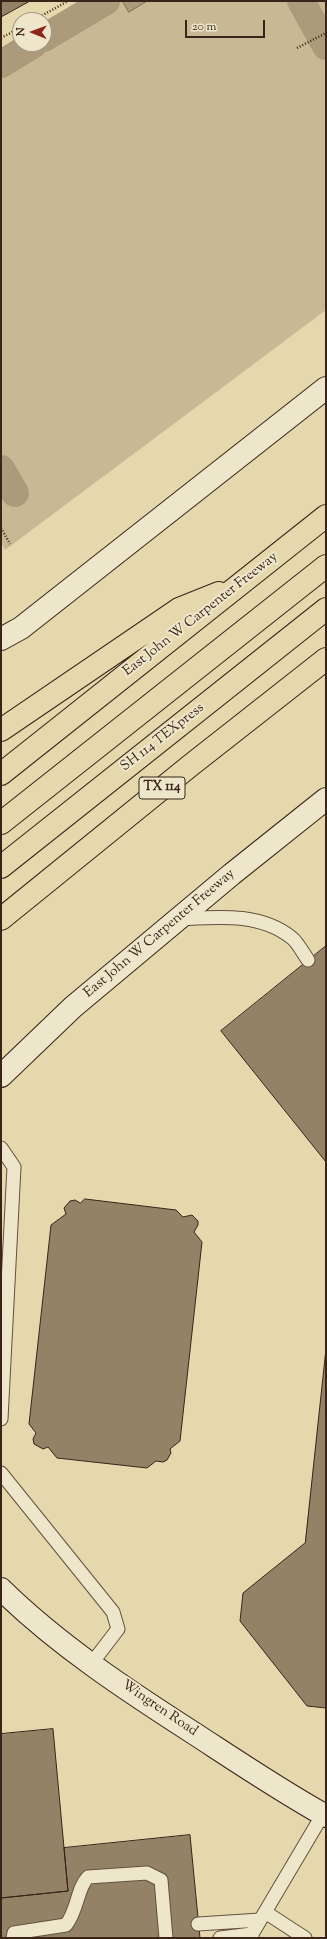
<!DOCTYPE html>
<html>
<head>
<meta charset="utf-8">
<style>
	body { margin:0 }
	#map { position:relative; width:327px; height:1939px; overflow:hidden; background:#e5d8ad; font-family:"Sorts Mill Goudy",serif }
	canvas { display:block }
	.frame { position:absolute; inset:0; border:2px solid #3a2419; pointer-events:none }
	.north { position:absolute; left:12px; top:12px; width:40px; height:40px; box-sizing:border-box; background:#eee6ca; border:1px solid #a69883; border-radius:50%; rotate:271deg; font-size:11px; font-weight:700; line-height:16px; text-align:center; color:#3a2419 }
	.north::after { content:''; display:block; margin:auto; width:14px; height:18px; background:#8f2418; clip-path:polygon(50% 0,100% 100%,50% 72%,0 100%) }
	.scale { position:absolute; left:185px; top:20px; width:80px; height:18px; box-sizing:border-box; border:2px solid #3a2419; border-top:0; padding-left:5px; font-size:12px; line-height:14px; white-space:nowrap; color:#3a2419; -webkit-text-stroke:3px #eee6ca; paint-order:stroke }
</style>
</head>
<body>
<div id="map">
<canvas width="327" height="1939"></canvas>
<div class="frame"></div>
<div class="north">N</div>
<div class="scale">20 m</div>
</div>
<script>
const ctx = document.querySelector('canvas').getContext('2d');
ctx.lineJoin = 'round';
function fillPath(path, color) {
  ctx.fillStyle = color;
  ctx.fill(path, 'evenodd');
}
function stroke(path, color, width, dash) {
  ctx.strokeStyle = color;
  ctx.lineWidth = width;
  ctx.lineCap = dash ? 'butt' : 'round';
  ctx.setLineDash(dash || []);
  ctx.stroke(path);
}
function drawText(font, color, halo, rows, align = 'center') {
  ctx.font = font + ' "Sorts Mill Goudy",serif';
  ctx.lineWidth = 4;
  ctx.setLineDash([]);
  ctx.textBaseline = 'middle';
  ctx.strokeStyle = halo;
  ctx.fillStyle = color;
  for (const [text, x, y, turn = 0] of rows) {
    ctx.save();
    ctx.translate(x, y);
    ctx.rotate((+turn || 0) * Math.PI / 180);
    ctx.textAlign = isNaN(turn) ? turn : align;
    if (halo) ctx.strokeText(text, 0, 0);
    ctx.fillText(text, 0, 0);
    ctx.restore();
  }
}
fillPath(new Path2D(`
	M105,1H326V310L5,550L1,542V62L32,44H44V37Z`), '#c8b994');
const water = new Path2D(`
	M123,1H147L129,12Z`);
fillPath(water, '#ab9b7b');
stroke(water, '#7e6b54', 1);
stroke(new Path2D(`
	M301,1L326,46
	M44,38L106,1
	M1,64L34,44
	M1,469L15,493`), '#ab9b7b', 28);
const building = new Path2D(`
	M1,1H30L1,17Z
	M326,946V1162L221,1031Z
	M85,1199L176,1210L183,1217L192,1215L198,1221V1225L194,1232L202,1242L180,1441L170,1449L171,1453L167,1460L163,1462L156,1461L147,1468L57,1458L48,1447L43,1449L34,1444L33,1439L36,1433L29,1424L51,1225L66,1214L64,1208L70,1201L75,1200L80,1203Z
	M326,1349V1708L307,1706L240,1621L243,1593L305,1543Z
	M53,1729L68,1891L1,1898V1734Z
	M190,1835L200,1938H1V1898L68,1891L64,1848Z`);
fillPath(building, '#938266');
stroke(building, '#3a2419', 1);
const lane = new Path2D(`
	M179,919C217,917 260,912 292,938C298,943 303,953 308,960
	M1,1148L14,1167L1,1419
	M1,1473L113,1612L118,1629L92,1663
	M265,1912L305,1938
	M198,1924L260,1920
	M13,1938L14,1933L66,1925C78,1910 77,1888 88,1877L147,1873L161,1880L166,1938
	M220,1938L252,1934
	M252,1938V1934L323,1814`);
const secondary = new Path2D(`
	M1,639L21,628L326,388
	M1,1076L73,1007L232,874L326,799
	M1,1589C58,1645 128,1691 195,1734C238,1762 281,1791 326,1816`);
const highway = new Path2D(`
	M1,730L179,609L219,593
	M1,774L326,516
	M1,823L326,566
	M1,867L326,609
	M1,919L191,765L326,659`);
stroke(lane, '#65513e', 15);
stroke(secondary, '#3a2419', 24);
stroke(highway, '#3a2419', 24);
stroke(new Path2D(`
	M34,20L68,1
	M1,38L20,28
	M297,48L326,33
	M1,528L10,544`), '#3a2419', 2.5, [1, 2]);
stroke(lane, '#eee6ca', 13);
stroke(secondary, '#eee6ca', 22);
stroke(highway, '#e5d8ad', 22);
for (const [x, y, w] of [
	[162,788,46]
]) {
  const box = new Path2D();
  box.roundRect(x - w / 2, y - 11, w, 22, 3);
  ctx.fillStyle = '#eee6ca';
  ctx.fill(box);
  stroke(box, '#3a2419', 1);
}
drawText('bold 13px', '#3a2419', null, [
	["TX 114",162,788]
]);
drawText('14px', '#3a2419', '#eee6ca', [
	["East John W Carpenter Freeway",201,615,-38],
	["SH 114 TEXpress",163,738,-38],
	["East John W Carpenter Freeway",160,934,-40],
	["Wingren Road",159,1709,34]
]);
</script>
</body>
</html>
